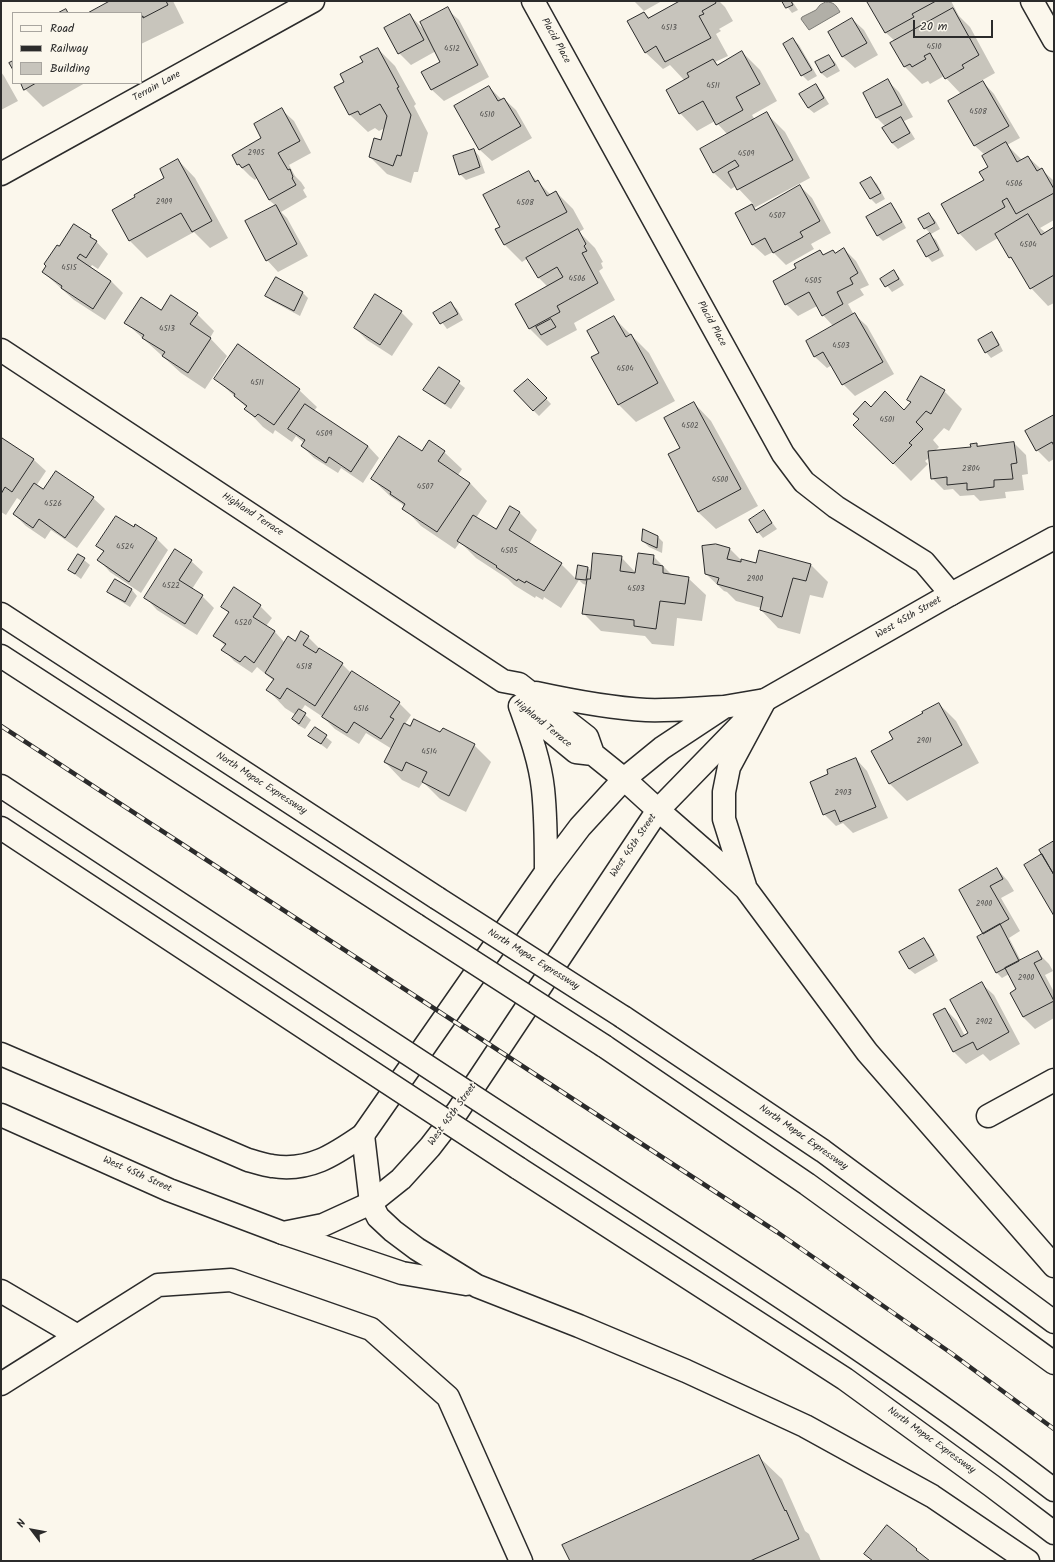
<!DOCTYPE html>
<html>
<head>
<meta charset="utf-8">
<style>
	body { margin:0 }
	#map { position:relative; width:1055px; height:1562px; overflow:hidden; background:#fbf7ec; font-family:Kalam,sans-serif }
	canvas { display:block }
	.frame { position:absolute; inset:0; border:2px solid #2b2b2b; pointer-events:none }
	.legend { position:absolute; left:12px; top:12px; width:130px; height:72px; box-sizing:border-box; background:#fbf7ec; border:1px solid #a8a59f; margin:0; padding:5px 7px; list-style:none; font-size:12px; color:#2b2b2b }
	.legend li { display:flex; align-items:center; gap:8px; height:20px }
	.legend b { width:20px; border:1px solid #a8a59f }
	.north { position:absolute; left:12px; top:1510px; width:40px; height:40px; -webkit-text-stroke:3px #fbf7ec; paint-order:stroke; rotate:302deg; font-size:11px; font-weight:700; line-height:16px; text-align:center; color:#2b2b2b }
	.north::after { content:''; display:block; margin:auto; width:14px; height:18px; background:#2b2b2b; clip-path:polygon(50% 0,100% 100%,50% 72%,0 100%) }
	.scale { position:absolute; left:913px; top:20px; width:80px; height:18px; box-sizing:border-box; border:2px solid #2b2b2b; border-top:0; padding-left:5px; font-size:12px; line-height:14px; white-space:nowrap; color:#2b2b2b; -webkit-text-stroke:3px #fbf7ec; paint-order:stroke }
</style>
</head>
<body>
<div id="map">
<canvas width="1055" height="1562"></canvas>
<div class="frame"></div>
<ul class="legend">
<li><b style="height:5px;background:#fbf7ec"></b>Road</li>
<li><b style="height:5px;background:#2b2b2b"></b>Railway</li>
<li><b style="height:11px;background:#c7c4bc"></b>Building</li>
</ul>
<div class="north">N</div>
<div class="scale">20 m</div>
</div>
<script>
const ctx = document.querySelector('canvas').getContext('2d');
ctx.lineJoin = 'round';
function fillPath(path, color) {
  ctx.fillStyle = color;
  ctx.fill(path, 'evenodd');
}
function stroke(path, color, width, dash) {
  ctx.strokeStyle = color;
  ctx.lineWidth = width;
  ctx.lineCap = dash ? 'butt' : 'round';
  ctx.setLineDash(dash || []);
  ctx.stroke(path);
}
function drawText(font, color, halo, rows, align = 'center') {
  ctx.font = font + ' Kalam,sans-serif';
  ctx.lineWidth = 3.5;
  ctx.setLineDash([]);
  ctx.textBaseline = 'middle';
  ctx.strokeStyle = halo;
  ctx.fillStyle = color;
  for (const [text, x, y, turn = 0] of rows) {
    ctx.save();
    ctx.translate(x, y);
    ctx.rotate((+turn || 0) * Math.PI / 180);
    ctx.textAlign = isNaN(turn) ? turn : align;
    if (halo) ctx.strokeText(text, 0, 0);
    ctx.fillText(text, 0, 0);
    ctx.restore();
  }
}
const water = new Path2D(`
	M826,2C834,2 836,5 840,12L809,30L801,19L802,17L816,10L820,5Z`);
fillPath(water, '#b1afa7');
stroke(water, '#7b7a75', 1);
fillPath(new Path2D(`
	M112,1H173L184,23L141,44V13H90Z
	M634,1H662L644,11Z
	M682,1H719L725,7L733,21L719,29L721,31L716,34L728,56L715,62L718,66L742,52L760,70L777,101L752,115L755,120L767,114L785,132L810,178L754,208L757,210L800,186L812,198L831,233L811,244L814,249L786,265L773,252L765,256L753,245L736,214L753,204L736,186L731,189L713,172L728,135L715,121L697,131L680,113L685,81L670,65L663,69L645,52L644,13L650,18Z
	M783,1H792L798,10L792,13Z
	M871,1H951L959,16L970,27L995,73L979,82V84L983,82L994,94L1020,138L1007,145L1022,160L1028,157L1054,181V220L1040,228L1046,233L1054,229V303L1048,306L1031,288L998,238L976,251L959,233L985,181L990,167L985,155L974,145L961,94L944,76L930,84L928,81L922,84L905,67L892,43L895,41L885,32Z
	M447,9L459,20L489,77L444,101L432,90L423,72L441,62L436,51L411,65L399,53L410,15L423,29Z
	M852,19L864,30L878,55L855,68L843,57L829,32Z
	M793,39L799,45L817,76L808,81L802,75Z
	M378,49L395,66L416,104L414,106L428,133L418,172H414L411,183L387,174L370,157L381,141L385,128L379,131L375,128L368,132L350,115L335,88L346,82Z
	M829,56L835,62L840,71L827,78L821,73Z
	M1,72L4,76L18,101L1,110Z
	M888,81L899,92L913,117L904,121L915,139L898,149L892,143L884,128L886,127L877,118L864,94Z
	M22,83H85L43,107L25,89Z
	M816,85L821,91L829,104L814,113L808,108Z
	M489,87L502,100L504,99L516,110L532,138L492,161L480,150L455,106Z
	M282,110L294,121L311,153L289,165L295,176L301,182L305,188L303,190L307,197L281,212L287,218L308,256L278,272L267,260L276,206L269,200L257,178L255,180L250,176L238,164L233,155L263,138Z
	M474,150L479,156L485,173L466,180L460,174Z
	M178,160L195,178L228,238L210,248L194,232L147,258L130,241Z
	M529,173L551,195L556,192L573,209L584,229L579,232L595,248L603,262L601,263L603,268L599,271L615,300L574,323L577,330L547,346L530,329L516,304L548,287L538,277L528,258L522,262L504,244L501,227Z
	M871,178L877,184L885,199L876,204L871,199Z
	M891,204L896,210L906,228L883,241L877,235Z
	M929,214L935,220L940,229L931,234L925,228L920,219Z
	M75,225L91,236L108,254L98,269L92,265L90,268L111,281L123,293L105,320L74,300L43,272Z
	M930,235L936,240L944,256L932,262L927,256Z
	M844,249L856,261L869,285L860,289L864,295L848,304L854,315H855L867,326L894,374L855,396L843,384L832,365L827,368L815,357L807,342L834,327L823,315L817,306L798,316L786,304L774,282L798,269L820,251L824,256L836,254Z
	M894,272L899,277L904,285L892,292L882,279Z
	M276,278L303,293L308,298L300,316L272,301L267,296Z
	M451,304L457,309L463,320L447,329L435,313Z
	M162,311L197,314L214,331L210,338L227,356L205,389L181,373L126,323Z
	M401,312L413,324L392,356L367,340L355,328Z
	M614,318L649,353L675,401L636,422L619,405L592,357L600,353Z
	M991,333L997,339L1003,351L991,358L986,352Z
	M238,346L299,390L317,407L314,411L368,446L379,458L363,483L341,468L338,473L314,458L302,446L304,443L296,436L292,442L275,430L273,434L263,427L246,409L247,408L215,378Z
	M440,368L465,388L451,409L430,395L425,390Z
	M921,377L944,391L962,409L949,431L944,428L933,440L939,447L935,451L972,448L976,444L979,447L1014,443L1026,455L1028,474L1022,475L1024,490L1005,492L1006,498L980,501L974,495L960,496L953,489L944,490L932,478L930,457L925,461L928,464L911,481L872,442L871,408L904,411L912,403L908,399Z
	M534,386L551,404L539,416L533,410Z
	M694,403L711,421L758,506L716,529L698,512L682,449Z
	M1054,416V459L1049,462L1037,450Z
	M3,439L34,460L46,471L36,486L43,490L93,498L105,509L77,548L51,530L45,539L26,526L14,514L23,502L17,498L6,515L1,512V441Z
	M429,441L444,452L462,469L458,475L470,483L487,501L476,518L496,530L510,507L520,513L537,530L529,544L561,564L577,580L579,566L588,568L592,572L621,557L636,573L653,556L671,574L688,578L706,595L702,621L677,618L674,646L652,644L645,636L601,631L583,613L587,585L583,584L579,580L561,608L544,597L543,600L536,596L535,598L514,585L508,579L476,558L460,542L455,549L421,526L404,508V507L402,504L390,496L372,479L422,452Z
	M764,512L777,529L763,538L758,532Z
	M136,525L157,539L168,550L141,593L110,572L99,560L104,552L98,546L134,528Z
	M657,536L663,542L662,553L649,547L643,541Z
	M730,549L742,561L756,564H810L828,582L823,598L810,595L800,634L778,628L761,610V608L736,601L727,592L724,591L706,574Z
	M78,555L90,565L81,579L69,570Z
	M191,561L203,572L192,589L202,596L214,608L197,635L157,610L146,598Z
	M115,580L132,590L137,596L130,607L114,597L108,592Z
	M234,589L260,606L272,618L266,626L275,632L285,643L296,642L308,637L324,653L342,664L352,674L399,703L411,715L405,724L410,728L441,733L474,745L491,762L466,812L440,799L423,782L419,788L402,780L385,762L392,749L366,733L359,744L335,729L323,717L305,705L301,711L311,720L305,729L298,725L293,719L296,715L285,708L268,690L274,681L257,667L252,673L234,661L223,649L225,646L215,635L229,613L222,606Z
	M939,704L956,721L979,763L907,801L890,784L894,740L924,714Z
	M315,728L332,742L327,749L310,736Z
	M856,759L867,771L888,818L853,833L843,823L836,826L824,814L829,774Z
	M997,869L1008,881L1014,891L1001,898L1020,931L1009,938L1021,961L1037,952L1049,964L1053,971L1045,975L1054,992V1018L1035,1029L1023,1017L1011,993L1017,990L1009,974L1002,978L996,972L985,934L960,890Z
	M923,939L929,944L938,961L915,974L909,969Z
	M982,984L994,995L1020,1044L990,1061L983,1054L966,1064L954,1052L935,1015L945,1009L957,1021L965,1036L969,1033Z
	M759,1457L782,1479L805,1531L809,1534L821,1561H571Z`), '#0003');
const building = new Path2D(`
	M110,1H166L168,5L143,18V16L141,17V13H88Z
	M680,1H715L716,3L702,11L704,14L699,16L711,38L665,62L656,46L645,53L627,21L644,12L648,18Z
	M782,1H791L793,5L786,8Z
	M869,1H936L912,14L914,17L885,33L867,2Z
	M448,7L478,65L431,90L421,72L440,62L420,22Z
	M953,8L979,55L962,65L964,68L945,79L930,53L924,56L926,59L912,67L910,64L904,67L890,43Z
	M66,9L68,13H58Z
	M410,14L424,40L398,54L384,28Z
	M852,18L867,43L842,57L828,32Z
	M793,38L812,70L801,76L783,44Z
	M378,48L399,87L397,88L411,115L401,156L397,155L393,166L369,157L374,138L381,140L387,116L380,104L360,115L358,111L349,115L334,87L344,82L340,74L363,62L360,57Z
	M742,51L760,84L736,97L743,110L716,125L703,101L679,114L666,90L689,77L687,73L713,59L717,65Z
	M829,55L835,65L821,73L815,62Z
	M13,61V70L9,63Z
	M888,79L902,105L876,118L863,93Z
	M983,81L1009,126L974,146L948,101Z
	M21,83H36L24,90Z
	M816,84L824,98L808,108L799,94Z
	M489,86L498,101L504,98L521,126L479,150L454,106Z
	M282,108L300,141L278,153L288,170L290,169L293,177L292,178L296,185L269,200L249,164L242,168L239,164L237,165L232,155L261,138L254,124Z
	M767,112L793,160L737,190L728,172L739,166L735,160L713,173L700,149Z
	M901,117L910,133L892,143L882,128Z
	M1006,142L1017,162L1028,156L1037,171L1042,168L1054,189V193L1016,214L1007,198L1002,201L1005,207L958,234L941,204L984,180L979,172L988,167L982,156Z
	M474,149L480,167L459,175L453,156Z
	M178,159L212,221L192,232L181,213L129,241L112,210L135,197L134,195L164,178L160,169Z
	M529,171L535,182L538,180L547,196L556,191L567,212L504,245L495,229L500,227L483,195Z
	M871,177L881,193L870,199L860,183Z
	M800,185L820,221L800,232L803,237L773,253L765,238L752,245L735,213L752,204L755,210Z
	M891,203L902,222L877,236L866,217Z
	M276,205L297,244L266,261L245,221Z
	M929,213L935,223L924,229L918,219Z
	M1028,214L1041,235L1054,227V275L1030,289L1011,257L1009,258L995,234Z
	M74,224L91,235L90,237L97,241L86,258L80,254L77,258L111,281L93,309L61,288L62,286L42,272L46,266L44,264L57,245L59,246Z
	M578,229L586,244L584,246L587,251L582,253L598,283L557,306L560,312L529,329L515,304L563,277L557,267L538,278L526,258Z
	M930,233L939,250L926,257L917,241Z
	M844,248L858,273L850,278L853,284L837,292L843,304L822,316L809,292L785,305L773,281L796,268L794,264L820,250L823,255L833,250L835,253Z
	M894,270L899,279L885,287L880,279Z
	M276,277L303,292L294,311L265,296Z
	M375,294L402,311L380,345L354,328Z
	M171,295L198,313L190,324L211,338L188,373L162,356L165,352L142,338L144,335L124,323L141,297L161,310Z
	M451,302L458,314L440,324L433,313Z
	M855,313L883,362L842,385L823,352L814,357L806,341Z
	M614,316L626,337L631,334L658,383L618,405L591,357L599,353L587,331Z
	M551,319L556,327L541,335L536,327Z
	M992,332L999,345L985,353L978,340Z
	M238,344L300,389L274,425L258,414L255,417L244,409L247,406L234,396L235,394L214,379Z
	M439,367L460,381L445,404L423,390Z
	M921,376L945,390L931,414L926,411L916,422L923,429L909,443L912,445L893,464L853,425L859,419L853,414L865,401L871,407L885,391L904,410L911,402L907,400Z
	M528,379L547,398L533,411L514,391Z
	M694,402L741,489L698,512L668,454L680,448L664,418Z
	M305,404L368,446L351,472L329,457L326,463L301,446L305,440L288,429Z
	M1054,415V446L1052,442L1036,451L1025,431Z
	M399,436L422,451L429,440L445,451L438,461L470,483L437,532L402,509L405,504L390,494L391,492L371,479Z
	M2,438L34,459L12,492L5,487L1,494V439Z
	M1014,442L1017,463L1011,464L1013,479L994,480V487L967,490V483L947,485V477L931,479L928,451L971,447L970,444L977,443V446Z
	M56,471L94,497L65,538L39,519L33,528L13,514L34,483L43,489Z
	M510,506L520,512L509,530L562,563L544,591L526,581L525,583L518,579L517,581L496,567L497,566L457,541L473,515L496,529Z
	M764,510L772,523L757,533L749,520Z
	M116,516L134,527L135,524L157,538L129,582L97,560L104,551L96,546Z
	M643,529L658,536L657,548L642,541Z
	M716,544L730,548L727,559L741,562V559L756,563L759,550L811,564L806,581L793,578L782,617L760,610L763,597L717,584L719,578L705,574L702,546Z
	M175,549L192,560L179,580L203,595L185,624L144,598Z
	M593,553L622,556L620,571L635,573L638,553L654,555L653,564L663,566V573L689,577L685,604L660,601L656,629L634,626V620L582,614L587,579H590Z
	M78,554L85,558L75,574L68,570Z
	M578,565L588,567L586,580L576,579Z
	M115,579L132,589L125,602L107,592Z
	M234,587L261,605L253,617L275,631L254,663L245,656L240,662L221,650L226,644L213,636L229,612L221,607Z
	M301,631L309,636L303,645L316,653L319,648L343,663L315,706L287,688L280,699L266,690L274,679L265,673L288,636L295,641Z
	M352,671L400,702L390,717L394,719L381,739L354,722L347,733L322,717Z
	M939,703L962,745L889,784L871,751L893,739L889,732L923,713L922,712Z
	M299,709L306,713L299,724L292,719Z
	M414,719L440,732L443,728L475,744L449,796L422,782L427,772L406,762L402,771L384,762L404,723L410,726Z
	M315,727L327,735L321,744L308,736Z
	M856,758L876,807L840,822L835,810L823,815L810,782L828,774L827,770Z
	M1054,841V875L1039,850Z
	M1042,854L1054,875V916L1024,865Z
	M997,868L1003,879L990,886L1009,919L983,934L959,890Z
	M1000,924L1019,961L996,973L977,937Z
	M924,938L934,955L909,969L899,952Z
	M1038,951L1042,959L1034,963L1054,1001L1023,1017L1010,993L1016,989L1005,968Z
	M982,982L1009,1032L977,1050L973,1042L953,1052L933,1014L945,1008L961,1037L968,1033L950,1000Z
	M759,1455L785,1511L786,1510L799,1539L750,1561H570L562,1545Z
	M887,1525L917,1549L916,1550L930,1561H873L864,1554Z`);
fillPath(building, '#c7c4bc');
stroke(building, '#2b2b2b', 1);
const minor = new Path2D(`
	M533,1L783,454L804,482L836,507L924,562L951,594
	M1032,1L1054,40
	M1,174L313,1
	M988,1116L1054,1080
	M1,1291L76,1335
	M1,1384L158,1285L231,1280L371,1329L448,1397L521,1561`);
const major = new Path2D(`
	M1,350L503,681L519,684L587,737L593,754L624,779L658,810
	M536,693C573,701 609,708 646,710C672,711 698,708 724,707
	M520,706C530,734 540,761 543,789C546,817 546,845 546,872
	M520,706L576,752L593,754
	M1,1054L248,1160C256,1162 264,1165 272,1166C309,1172 334,1155 363,1135L546,872L580,827L624,779L662,748L724,707L765,700
	M1,1115L169,1190L283,1233L323,1225L371,1203L401,1179L430,1147L457,1112L658,810L765,700L951,594L1054,538`);
const highway = new Path2D(`
	M1,614L437,898
	M1,656L416,925
	M1,786L355,1019
	M658,810L713,858L746,889L867,1052L1054,1266
	M1,828L335,1048
	M745,886L724,819V792L729,767L765,700
	M623,1017L823,1151L1054,1322
	M604,1046L807,1184L1054,1363
	M363,1135L371,1203L378,1217L393,1231L417,1249L477,1286L579,1326L686,1371L805,1426L932,1496L1028,1561
	M537,1138C712,1252 889,1363 1054,1490
	M518,1168L845,1379L992,1486L1054,1533
	M283,1233L402,1273L466,1284`);
stroke(minor, '#2b2b2b', 25);
stroke(major, '#2b2b2b', 25);
stroke(highway, '#2b2b2b', 25);
stroke(minor, '#fbf7ec', 22);
stroke(major, '#fbf7ec', 22);
stroke(highway, '#fbf7ec', 22);
const rail = new Path2D(`
	M1,726L777,1232L951,1353L1054,1429`);
stroke(rail, '#2b2b2b', 4.5);
stroke(rail, '#fbf7ec', 3, [9]);
const highwayBridge = new Path2D(`
	M437,898L623,1017
	M416,925L604,1046
	M355,1019L537,1138
	M335,1048L518,1168`);
stroke(highwayBridge, '#2b2b2b', 25, []);
stroke(highwayBridge, '#fbf7ec', 22);
drawText('8px', '#52514f', null, [
	["4513",669,29],
	["4510",934,48],
	["4512",452,50],
	["4511",713,87],
	["4508",978,113],
	["4510",487,116],
	["2905",256,154],
	["4509",746,155],
	["4506",1014,185],
	["2909",164,203],
	["4508",525,204],
	["4507",777,217],
	["4504",1028,246],
	["4515",69,269],
	["4506",577,280],
	["4505",813,282],
	["4513",167,330],
	["4503",841,347],
	["4504",625,370],
	["4511",257,384],
	["4501",887,421],
	["4502",690,427],
	["4509",324,435],
	["2804",971,470],
	["4500",720,481],
	["4507",425,488],
	["4526",53,505],
	["4524",125,548],
	["4505",509,552],
	["2900",755,580],
	["4522",171,587],
	["4503",636,590],
	["4520",243,624],
	["4518",304,668],
	["4516",361,710],
	["2901",924,742],
	["4514",429,753],
	["2903",843,794],
	["2900",984,905],
	["2900",1026,979],
	["2902",984,1023]
]);
drawText('10px', '#2b2b2b', '#fbf7ec', [
	["Placid Place",555,41,61],
	["Terrain Lane",157,87,-29],
	["Placid Place",711,324,61],
	["Highland Terrace",252,515,33],
	["West 45th Street",909,618,-30],
	["Highland Terrace",542,724,39],
	["North Mopac Expressway",261,784,33],
	["West 45th Street",634,846,-56],
	["North Mopac Expressway",533,960,32],
	["West 45th Street",453,1115,-54],
	["North Mopac Expressway",803,1138,35],
	["West 45th Street",137,1175,24],
	["North Mopac Expressway",931,1441,36]
]);
</script>
</body>
</html>
